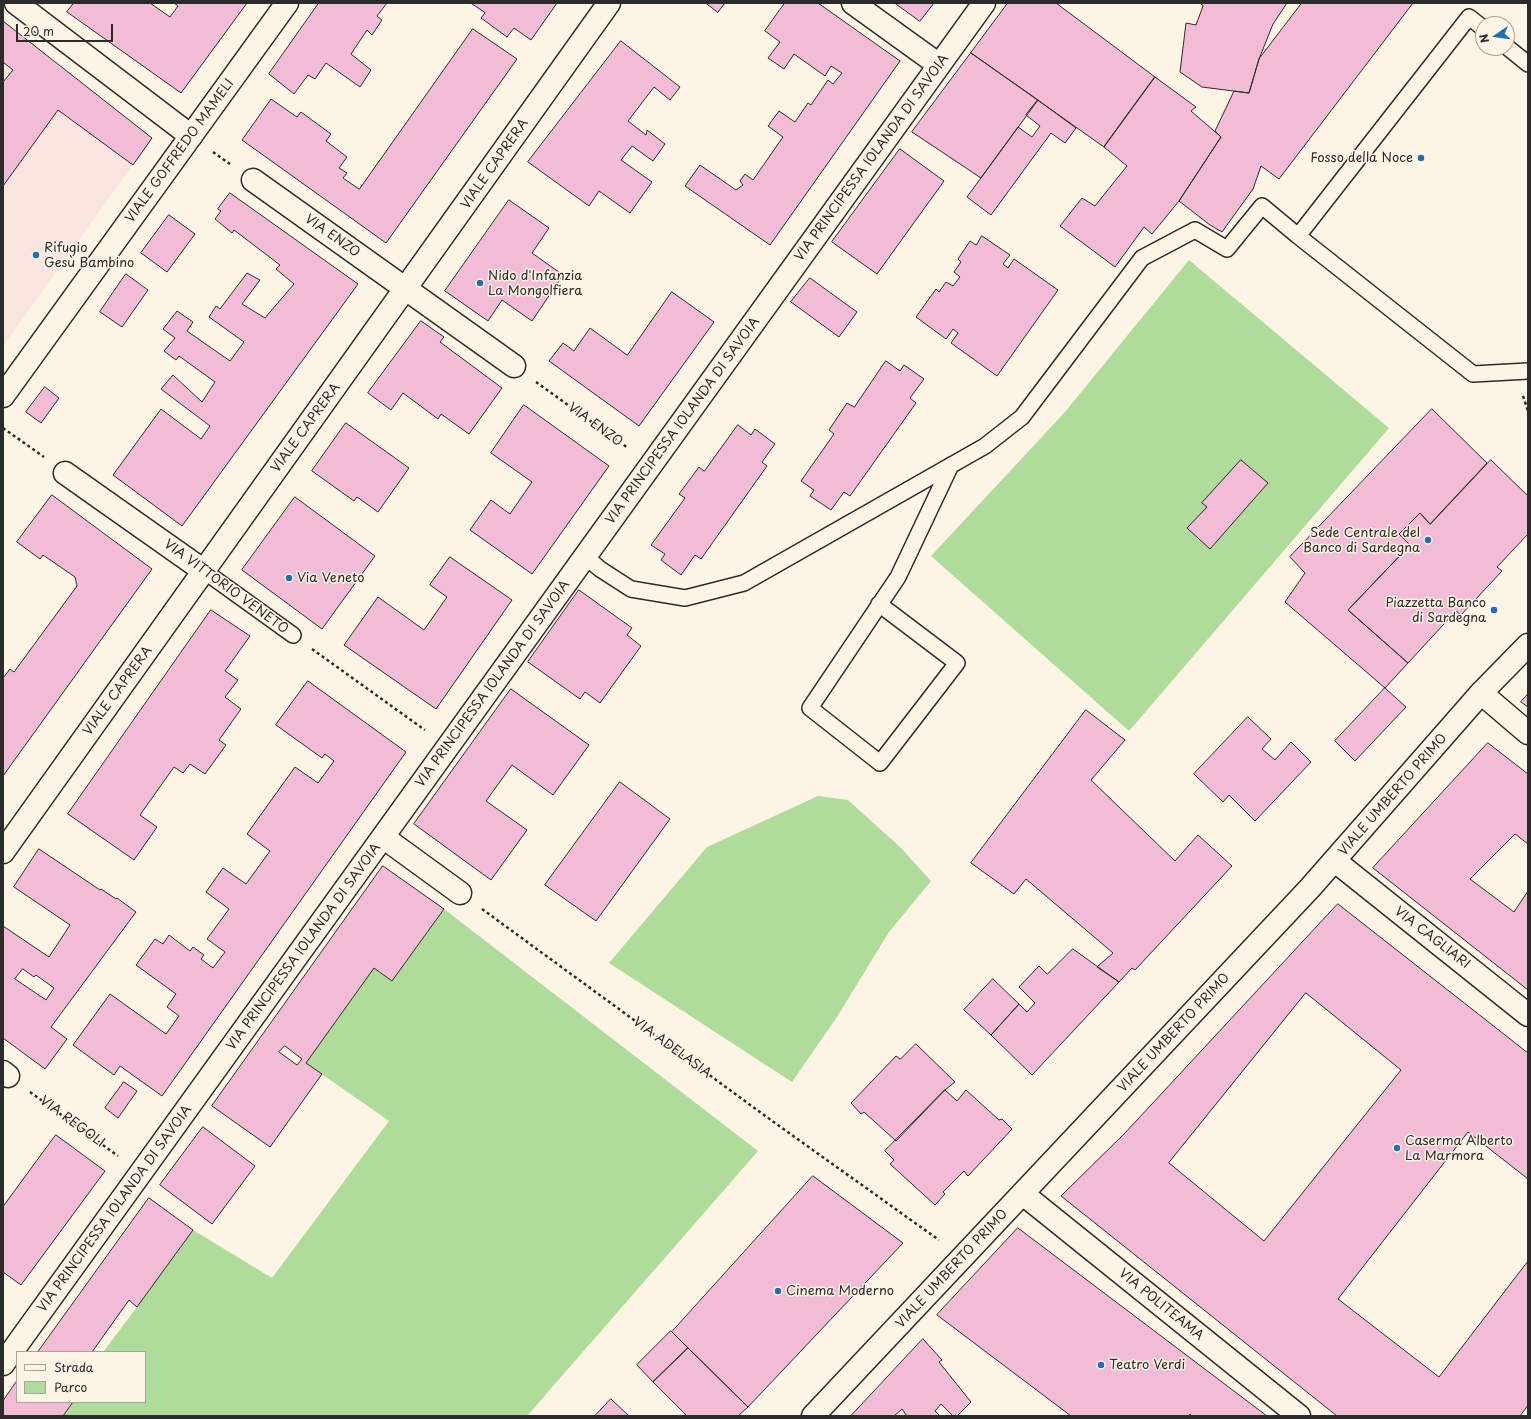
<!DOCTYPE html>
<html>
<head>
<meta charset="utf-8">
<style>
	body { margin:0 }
	#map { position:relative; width:1531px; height:1419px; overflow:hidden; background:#fcf5e5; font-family:"Playpen Sans",sans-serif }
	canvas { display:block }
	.frame { position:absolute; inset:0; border:4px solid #2b2b2b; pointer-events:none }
	.legend { position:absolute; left:16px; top:1351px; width:130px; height:52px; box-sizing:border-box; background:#fcf5e5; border:1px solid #a8a49b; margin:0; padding:5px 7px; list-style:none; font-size:12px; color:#2b2b2b }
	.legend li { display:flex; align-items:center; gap:8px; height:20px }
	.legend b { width:20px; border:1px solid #a8a49b }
	.north { position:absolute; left:1475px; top:16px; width:40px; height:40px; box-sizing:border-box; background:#fcf5e5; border:1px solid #a8a49b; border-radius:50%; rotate:257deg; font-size:11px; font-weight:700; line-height:16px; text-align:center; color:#2b2b2b }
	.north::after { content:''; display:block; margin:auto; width:14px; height:18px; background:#1f6fb2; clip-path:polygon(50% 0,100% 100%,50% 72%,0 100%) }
	.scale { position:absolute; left:16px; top:24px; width:97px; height:18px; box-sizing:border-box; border:2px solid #2b2b2b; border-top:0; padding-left:5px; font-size:12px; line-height:14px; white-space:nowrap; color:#2b2b2b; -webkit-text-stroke:3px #fcf5e5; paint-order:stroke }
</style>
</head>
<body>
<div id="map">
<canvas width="1531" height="1419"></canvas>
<div class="frame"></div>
<ul class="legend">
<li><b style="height:5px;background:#fcf5e5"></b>Strada</li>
<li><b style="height:11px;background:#afdc9a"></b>Parco</li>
</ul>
<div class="north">N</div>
<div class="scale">20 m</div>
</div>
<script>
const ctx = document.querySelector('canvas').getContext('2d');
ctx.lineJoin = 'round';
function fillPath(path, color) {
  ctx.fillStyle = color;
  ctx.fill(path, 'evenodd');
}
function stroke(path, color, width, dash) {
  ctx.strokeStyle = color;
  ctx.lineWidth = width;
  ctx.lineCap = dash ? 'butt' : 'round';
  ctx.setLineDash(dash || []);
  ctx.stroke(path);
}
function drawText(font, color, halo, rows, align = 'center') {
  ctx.font = font + ' "Playpen Sans",sans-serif';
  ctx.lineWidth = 3;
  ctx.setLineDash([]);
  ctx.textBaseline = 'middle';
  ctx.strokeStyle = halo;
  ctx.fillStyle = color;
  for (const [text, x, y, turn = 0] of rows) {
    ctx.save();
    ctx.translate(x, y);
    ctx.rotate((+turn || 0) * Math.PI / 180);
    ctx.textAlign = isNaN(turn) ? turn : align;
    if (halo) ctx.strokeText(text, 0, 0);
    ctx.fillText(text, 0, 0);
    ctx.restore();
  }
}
fillPath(new Path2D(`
	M3,21L152,138L3,346Z`), '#f9e4e0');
fillPath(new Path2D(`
	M1189,260L1389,428L1129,731L931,556L1065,412Z
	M818,796L848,800L900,847L931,881L889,932L837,1017L792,1082L609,963L707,847Z
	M444,909L758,1151L527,1416H63L73,1402H145V1352H103L137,1307L193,1230L272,1278L389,1121L306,1063L374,968L392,981Z`), '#afdc9a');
const building = new Path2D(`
	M74,3H150L170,17L178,6L174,3H247L181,93L67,12Z
	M319,3H387L377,16L382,20L372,35L367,30L351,54L371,70L360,87L326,63L315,79L308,75L294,94L269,74Z
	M471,3H557L531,40L514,28L507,37L481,18L485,13Z
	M706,3H725L718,12Z
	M785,3H818L900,61L770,245L685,186L700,165L736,190L743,185L740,181L745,174L753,180L783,137L768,126L779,111L795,122L808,103L811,105L828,80L833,84L842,73L831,66L825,76L794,54L784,69L768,58L780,42L765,31Z
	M895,3H934L920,21Z
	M1008,3H1056L1155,77L1104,147L971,53Z
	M1200,3H1287L1273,24L1259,59L1249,93L1202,87L1180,72L1186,23L1196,25L1203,6Z
	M1302,3H1413L1279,179L1261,166L1253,189L1222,232L1210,225L1179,201L1221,137L1215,131L1234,91L1249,93L1259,59Z
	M3,21L152,138L133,165L58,110L3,186V82L13,70L3,62Z
	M473,29L517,59L386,243L242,140L271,99L297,117L301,112L331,134L326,141L347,157L339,168L347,173L343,178L359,189Z
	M621,41L680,87L670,100L654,87L628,121L646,135L647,130L665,144L653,161L632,146L621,160L652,182L630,213L599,191L589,206L528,162Z
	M971,53L1038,100L981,178L912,132Z
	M1155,77L1196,107L1191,111L1221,137L1179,201L1152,234L1144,227L1115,267L1060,226L1082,198L1095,206L1127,166L1104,147Z
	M1038,100L1076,128L1065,143L1051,133L991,215L967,197L1018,127L1032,137L1040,126L1026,115Z
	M900,149L944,181L877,274L832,242Z
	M230,193L358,284L182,526L113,475L161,409L201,439L210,426L161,389L173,375L202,402L215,382L179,356L176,360L164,351L175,338L163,329L177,311L193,322L187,331L230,361L244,342L209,317L216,306L220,309L247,273L260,280L242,304L265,318L294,284L276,269L280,265L234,230L232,233L215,219L221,211L218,209Z
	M509,200L549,228L532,253L563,275L532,321L502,300L488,321L445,291Z
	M169,215L195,234L167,272L141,253Z
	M982,236L1010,255L1003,264L1008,268L1014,259L1058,290L997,376L951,343L958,333L953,329L946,339L916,317L936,289L939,292L946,282L953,286L960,277L954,272L961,262L958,259L970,241L976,245Z
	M126,274L148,290L122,327L100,312Z
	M810,278L857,312L839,337L791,302Z
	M672,292L714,322L639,426L549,361L563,343L574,351L590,328L627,355Z
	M421,321L444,337L440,342L502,388L469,434L441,414L438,419L403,393L391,410L368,393Z
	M886,361L900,371L904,365L924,379L910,398L916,403L850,496L844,492L831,510L810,496L814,490L801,481L834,434L829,430L847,403L854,407Z
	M45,387L59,398L41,423L26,412Z
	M524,405L609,466L532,574L470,530L491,500L510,514L532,482L491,453Z
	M1432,409L1487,463L1430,524L1420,513L1399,534L1410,545L1348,610L1408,663L1385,688L1285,602L1305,573L1290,557Z
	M346,423L409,468L378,512L357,497L354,501L312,471Z
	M738,425L751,435L755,429L775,444L762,462L767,466L701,559L695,555L681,575L661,560L665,554L651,545L685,498L679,494L699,467L704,471Z
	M1241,460L1268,483L1210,549L1187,528L1207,507L1202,503Z
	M1491,460L1528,496V534L1497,567L1502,571L1461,615L1456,611L1408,663L1348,610L1410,545L1399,534L1420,513L1430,524Z
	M52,495L152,569L3,776V678L10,669L14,672L77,586L75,577L43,555L40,559L17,542Z
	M295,497L375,556L322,629L242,570Z
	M450,557L512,600L436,709L344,645L378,597L424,630L447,597L430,585Z
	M579,590L632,628L627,635L641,646L600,703L585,692L580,699L528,662Z
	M211,610L250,636L225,671L238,680L225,697L241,709L219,740L226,745L205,774L190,764L183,773L174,767L140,815L157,827L134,860L68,814Z
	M308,681L406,752L162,1096L120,1066L114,1075L73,1045L110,994L166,1034L179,1016L167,1007L176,994L136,965L155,939L163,944L169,935L190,951L193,947L204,955L201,959L213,968L225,952L207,939L229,909L206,892L223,868L246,884L270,851L247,834L295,767L318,783L334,761L325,754L322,758L276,725Z
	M1385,688L1406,707L1355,761L1335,741Z
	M511,689L589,745L553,795L512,765L486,801L527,830L491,880L414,824Z
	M1528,694V707L1521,702Z
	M1086,710L1125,740L1091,780L1175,861L1198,835L1232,866L1135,970L1132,968L1119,982L1097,967L1113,953L1026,879L1014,894L971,863Z
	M1248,717L1271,739L1262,749L1275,760L1291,742L1311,762L1255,821L1229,795L1223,802L1194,774Z
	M1488,743L1528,774V844L1515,834L1470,879L1514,912L1528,891V990L1373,868Z
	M620,782L670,819L596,921L545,885Z
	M39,849L100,890L101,889L116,899L117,898L136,912L51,1027L67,1039L45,1069L3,1038V926L49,957L70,925L14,887ZM23,969L34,977L36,975L54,988L46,1000L15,979Z
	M383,866L444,909L392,981L374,968L306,1063L322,1074L270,1147L212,1106ZM285,1046L302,1059L297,1065L279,1052Z
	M1338,904L1528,1053V1179L1468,1132L1338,1299L1439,1377L1528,1261V1405L1520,1416H1337L1061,1196L1125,1133ZM1306,993L1401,1070L1264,1241L1169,1163Z
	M1073,949L1119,982L1032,1075L991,1035L1019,1004L1027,1012L1035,1003L1019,987L1039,966L1047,974Z
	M993,979L1019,1004L991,1035L964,1010Z
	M916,1044L955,1082L945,1090L896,1141L864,1112L861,1114L851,1103L896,1056L900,1059Z
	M124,1082L137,1091L118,1118L105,1108Z
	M945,1090L957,1101L966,1090L999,1120L1002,1119L1012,1129L968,1176L964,1171L943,1192L945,1194L935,1205L890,1164L894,1160L885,1151Z
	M203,1127L255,1166L212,1224L160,1185Z
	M56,1135L105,1171L21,1285L3,1272V1207Z
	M813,1176L903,1243L748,1407L672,1332Z
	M149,1198L193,1230L137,1307L129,1300L92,1352H38Z
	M1018,1228L1267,1416H1192L1190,1414L1189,1416H1071L937,1315Z
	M671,1331L688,1348L653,1382L637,1365Z
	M923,1339L942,1360L939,1362L971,1402L957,1416H953L941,1404L935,1411L940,1416H907L902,1409L894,1416H851Z
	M688,1348L748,1407L738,1416H687L653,1382Z
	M17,1381V1402H73L63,1416H3V1401Z
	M611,1399L629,1416H595Z`);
fillPath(building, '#f2bcd6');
stroke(building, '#2b2b2b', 1);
const lane = new Path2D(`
	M1483,28L1469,17L1298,236L1473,374L1528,371
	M1507,47L1528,64
	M585,556L600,569L631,589L685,598L744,583L985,446L1022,417L1142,258L1195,230L1227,249L1262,206L1298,236
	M204,571L293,635
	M879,604L957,663L880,763L810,708L898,577L951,465`);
const street = new Path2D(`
	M16,3L191,136
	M853,3L939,65
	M253,180L514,366
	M65,473L204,571
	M1481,693L1528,733
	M383,837L460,893
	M3,852L609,3
	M1335,861L1528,1015
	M3,1072L8,1076
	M1023,1194L1299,1416
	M3,1364L984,3`);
const secondary = new Path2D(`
	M3,396L287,3
	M813,1416L1310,888L1481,693L1528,645`);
stroke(lane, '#2b2b2b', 18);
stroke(street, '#2b2b2b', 25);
stroke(secondary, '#2b2b2b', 25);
stroke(new Path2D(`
	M213,152L230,164
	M536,382L628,448
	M1523,396L1528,411
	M3,428L44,457
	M312,649L425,730
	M482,909L775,1123L939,1240
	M30,1092L118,1156`), '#2b2b2b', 2.5, [3, 3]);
stroke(lane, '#fcf5e5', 15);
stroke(street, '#fcf5e5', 22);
stroke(secondary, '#fcf5e5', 22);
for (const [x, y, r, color] of [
	[1421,158,4,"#1f6fb2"],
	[36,255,4,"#1f6fb2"],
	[480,283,4,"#1f6fb2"],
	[1428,540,4,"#1f6fb2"],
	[289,578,4,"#1f6fb2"],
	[1494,610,4,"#1f6fb2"],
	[1397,1148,4,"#1f6fb2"],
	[778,1291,4,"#1f6fb2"],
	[1101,1365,4,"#1f6fb2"]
]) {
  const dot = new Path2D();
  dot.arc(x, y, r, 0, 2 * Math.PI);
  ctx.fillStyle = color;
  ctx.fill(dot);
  stroke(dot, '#fcf5e5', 1.5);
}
drawText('13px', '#2b2b2b', '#fcf5e5', [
	["VIALE GOFFREDO MAMELI",180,151,-54],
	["VIA PRINCIPESSA IOLANDA DI SAVOIA",872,158,-54],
	["VIALE CAPRERA",495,164,-55],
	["VIA ENZO",332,236,35],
	["VIA PRINCIPESSA IOLANDA DI SAVOIA",683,421,-54],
	["VIA ENZO",595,425,36],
	["VIALE CAPRERA",306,428,-54],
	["VIA VITTORIO VENETO",226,587,36],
	["VIA PRINCIPESSA IOLANDA DI SAVOIA",493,684,-54],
	["VIALE CAPRERA",118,691,-54],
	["VIALE UMBERTO PRIMO",1393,795,-49],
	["VIA CAGLIARI",1432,938,38],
	["VIA PRINCIPESSA IOLANDA DI SAVOIA",304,947,-54],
	["VIALE UMBERTO PRIMO",1174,1033,-47],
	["VIA ADELASIA",672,1048,36],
	["VIA REGOLI",72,1122,36],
	["VIA PRINCIPESSA IOLANDA DI SAVOIA",115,1209,-54],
	["VIALE UMBERTO PRIMO",952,1269,-47],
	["VIA POLITEAMA",1161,1305,39]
]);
drawText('13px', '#2b2b2b', '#fcf5e5', [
	["Fosso della Noce",1413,158,"right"],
	["Rifugio",44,248],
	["Gesù Bambino",44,263],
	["Nido d'Infanzia",488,276],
	["La Mongolfiera",488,291],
	["Sede Centrale del",1420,533,"right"],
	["Banco di Sardegna",1420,548,"right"],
	["Via Veneto",297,578],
	["Piazzetta Banco",1486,603,"right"],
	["di Sardegna",1486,618,"right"],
	["Caserma Alberto",1405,1141],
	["La Marmora",1405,1156],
	["Cinema Moderno",786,1291],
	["Teatro Verdi",1109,1365]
], 'left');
</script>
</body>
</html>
